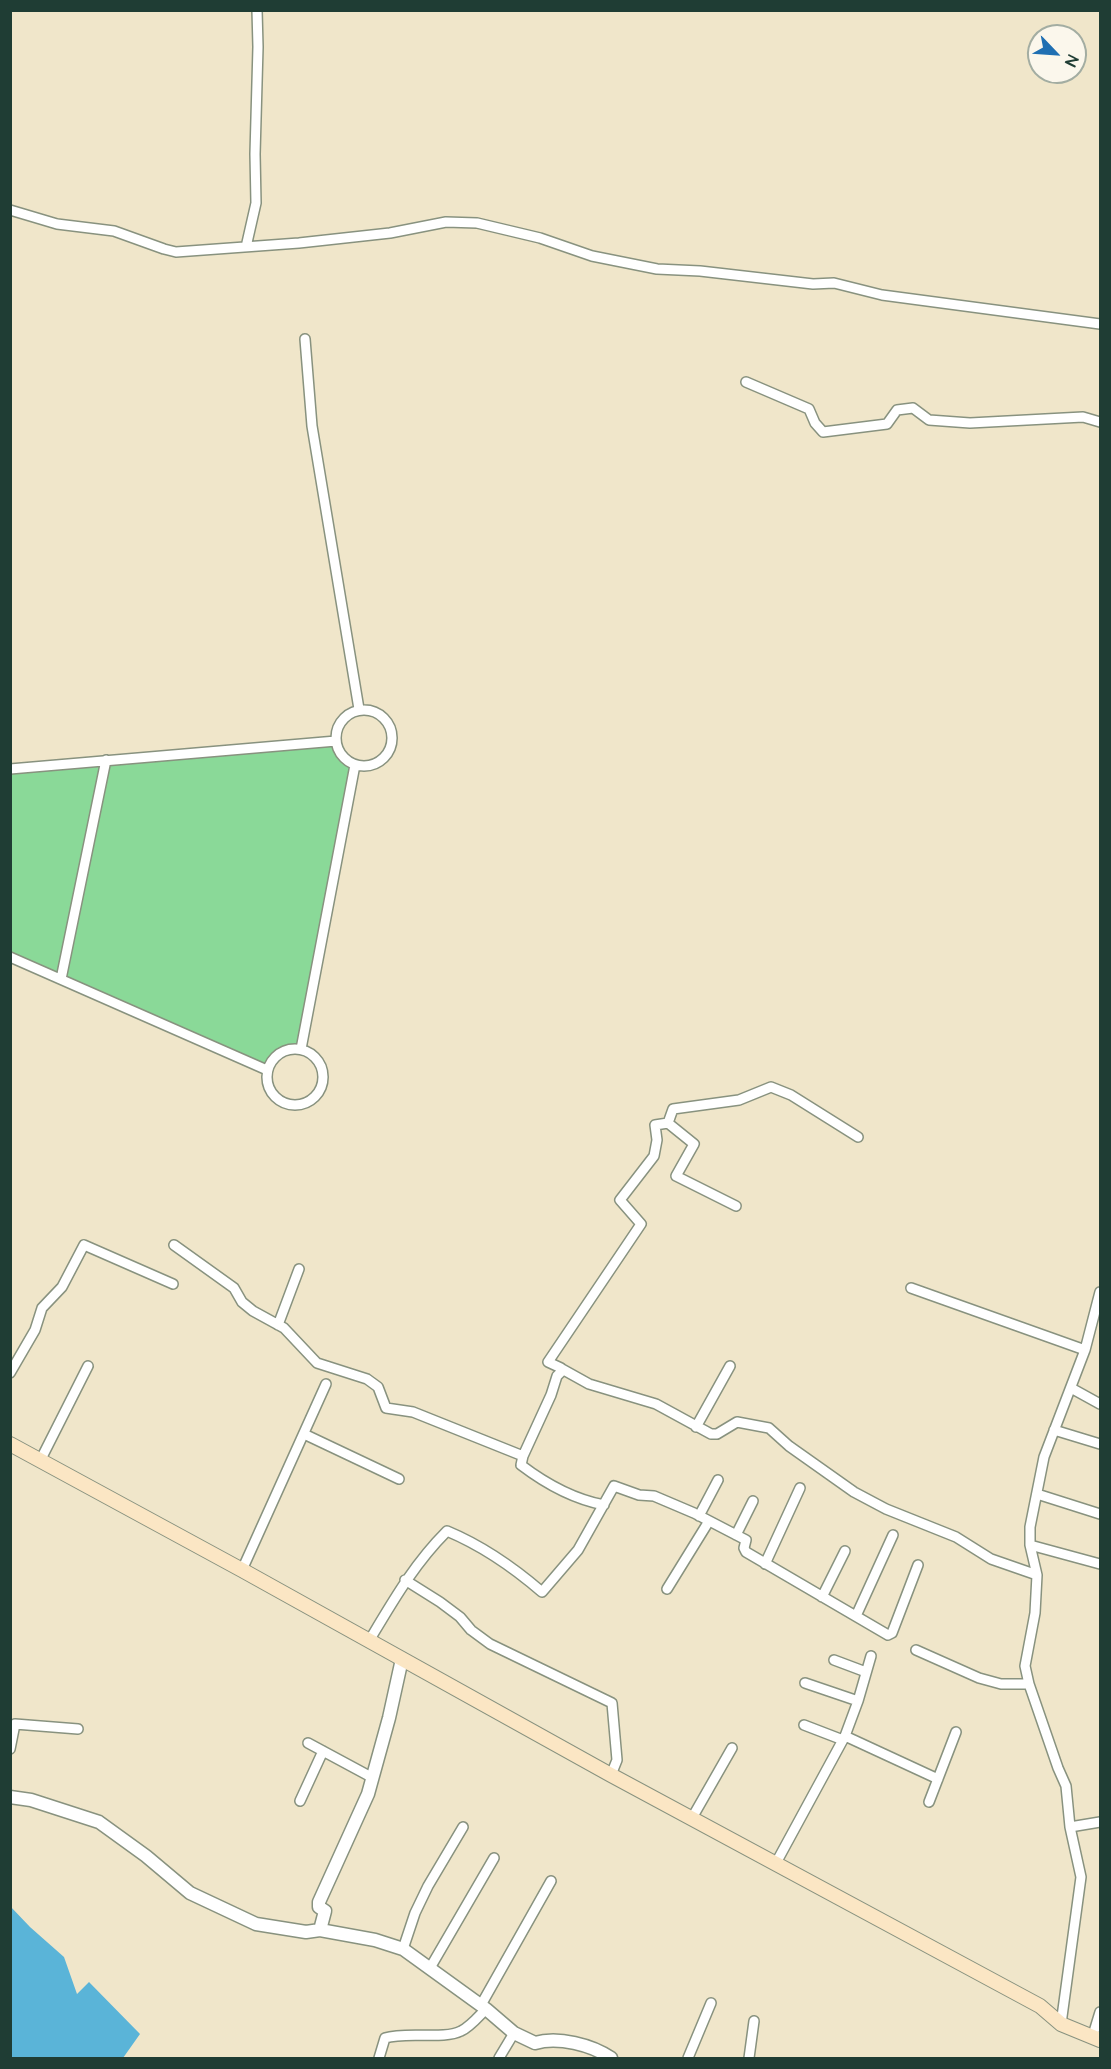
<!DOCTYPE html>
<html>
<head>
<meta charset="utf-8">
<style>
	body { margin:0 }
	#map { position:relative; width:1111px; height:2069px; overflow:hidden; background:#f0e6ca; font-family:"Architects Daughter",sans-serif }
	canvas { display:block }
	.frame { position:absolute; inset:0; border:12px solid #1f3d34; pointer-events:none }
	.north { position:absolute; left:1027px; top:24px; width:60px; height:60px; box-sizing:border-box; background:#fbf7ec; border:2px solid #a3ada2; border-radius:50%; rotate:115deg; font-size:16px; font-weight:700; line-height:24px; text-align:center; color:#1f3d34 }
	.north::after { content:''; display:block; margin:auto; width:21px; height:27px; background:#1f6fb2; clip-path:polygon(50% 0,100% 100%,50% 72%,0 100%) }
</style>
</head>
<body>
<div id="map">
<canvas width="1111" height="2069"></canvas>
<div class="frame"></div>
<div class="north">N</div>
</div>
<script>
const ctx = document.querySelector('canvas').getContext('2d');
ctx.lineJoin = 'round';
function fillPath(path, color) {
  ctx.fillStyle = color;
  ctx.fill(path, 'evenodd');
}
function stroke(path, color, width, dash) {
  ctx.strokeStyle = color;
  ctx.lineWidth = width;
  ctx.lineCap = dash ? 'butt' : 'round';
  ctx.setLineDash(dash || []);
  ctx.stroke(path);
}
fillPath(new Path2D(`
	M336,741C340,753 344,759 355,765L301,1049C284,1048 275,1054 267,1070L11,957V769Z`), '#8ad998');
fillPath(new Path2D(`
	M10,1906L30,1927L64,1957L77,1994L89,1982L140,2034L123,2058H11Z`), '#5ab4d8');
const minor = new Path2D(`
	M10,210L57,224L114,231L164,249L176,252L299,243L390,233L446,222L477,223L540,238L592,256L657,269L700,271L813,284L834,283L882,295L1100,324
	M246,247L256,203L255,154L258,47L257,10
	M305,339L312,426L359,709
	M746,382L809,409L815,423L823,432L887,424L897,410L913,408L929,420L970,423L1083,417L1100,422
	M336 738a28 28 0 1 1 56 0a28 28 0 1 1-56 0Z
	M10,769L336,741
	M10,957L267,1070
	M61,979L106,760
	M267 1077a28 28 0 1 1 56 0a28 28 0 1 1-56 0Z
	M301,1049L355,765
	M668,1123L694,1144L676,1176L736,1206
	M174,1245L234,1288L242,1302L253,1311L284,1328L317,1363L367,1379L378,1387L386,1408L413,1412L523,1456L521,1465C546,1484 573,1499 604,1505
	M911,1288L1085,1350
	M278,1325L299,1269
	M562,1369L589,1384L656,1404L711,1434H717L737,1422L769,1428L789,1446L854,1492L886,1509L956,1537L991,1559L1037,1575
	M10,1373L35,1330L42,1308L62,1287L84,1245L173,1284
	M1071,1388L1100,1404
	M696,1427L730,1366
	M1054,1430L1100,1444
	M304,1434L399,1479
	M523,1456L551,1395L557,1376L561,1372V1368L548,1362L641,1224L620,1200L654,1156L657,1140L655,1125L668,1123L673,1109L739,1100L771,1087L791,1095L858,1137
	M40,1461L88,1366
	M1037,1494L1100,1514
	M699,1516L718,1480
	M736,1535L753,1501
	M1030,1545L1100,1564
	M765,1564L800,1488
	M242,1570L326,1384
	M405,1580L440,1602L460,1617L471,1630L490,1644L612,1703L617,1760L611,1775
	M667,1589L709,1521
	M822,1597L845,1551
	M856,1616L893,1535
	M369,1641C393,1601 414,1564 447,1531C483,1546 513,1567 542,1592L578,1550L614,1486L639,1495L654,1496L694,1513L746,1540L744,1548L746,1552L888,1635L892,1633L918,1565
	M916,1650L979,1678L1001,1684H1029
	M834,1660L866,1672
	M805,1683L858,1701
	M804,1725L843,1740
	M845,1736L938,1779
	M308,1743L373,1778
	M10,1749L15,1724L78,1729
	M300,1801L323,1751
	M929,1802L956,1732
	M692,1818L732,1748
	M1070,1827L1100,1822
	M776,1863L845,1736L858,1701L871,1656
	M403,1949L415,1913L428,1886L463,1827
	M430,1968L494,1858
	M481,2005L551,1881
	M1061,2024L1081,1877L1070,1827L1066,1786L1058,1768L1029,1684L1025,1666L1035,1613L1037,1575L1030,1545V1527L1044,1457L1085,1350L1100,1292
	M1093,2035L1100,2012
	M379,2058L385,2038C407,2031 443,2040 461,2031C470,2027 479,2016 486,2009
	M499,2058L514,2033
	M688,2058L711,2003
	M749,2058L754,2021`);
const tertiary = new Path2D(`
	M10,1797L31,1800L99,1822L146,1856L190,1893L256,1924L306,1932L320,1930L375,1940L403,1949L486,2009L514,2033L535,2043C558,2036 592,2045 611,2058
	M320,1930L325,1911L319,1907V1902L368,1794L389,1718L402,1659`);
const secondary = new Path2D(`
	M10,1444L242,1570L611,1775L1040,2006L1061,2024L1100,2040`);
stroke(minor, '#88927f', 12);
stroke(tertiary, '#88927f', 15);
stroke(secondary, '#88927f', 16);
stroke(minor, '#fff', 9);
stroke(tertiary, '#fff', 12);
stroke(secondary, '#fbe6c4', 14);
</script>
</body>
</html>
